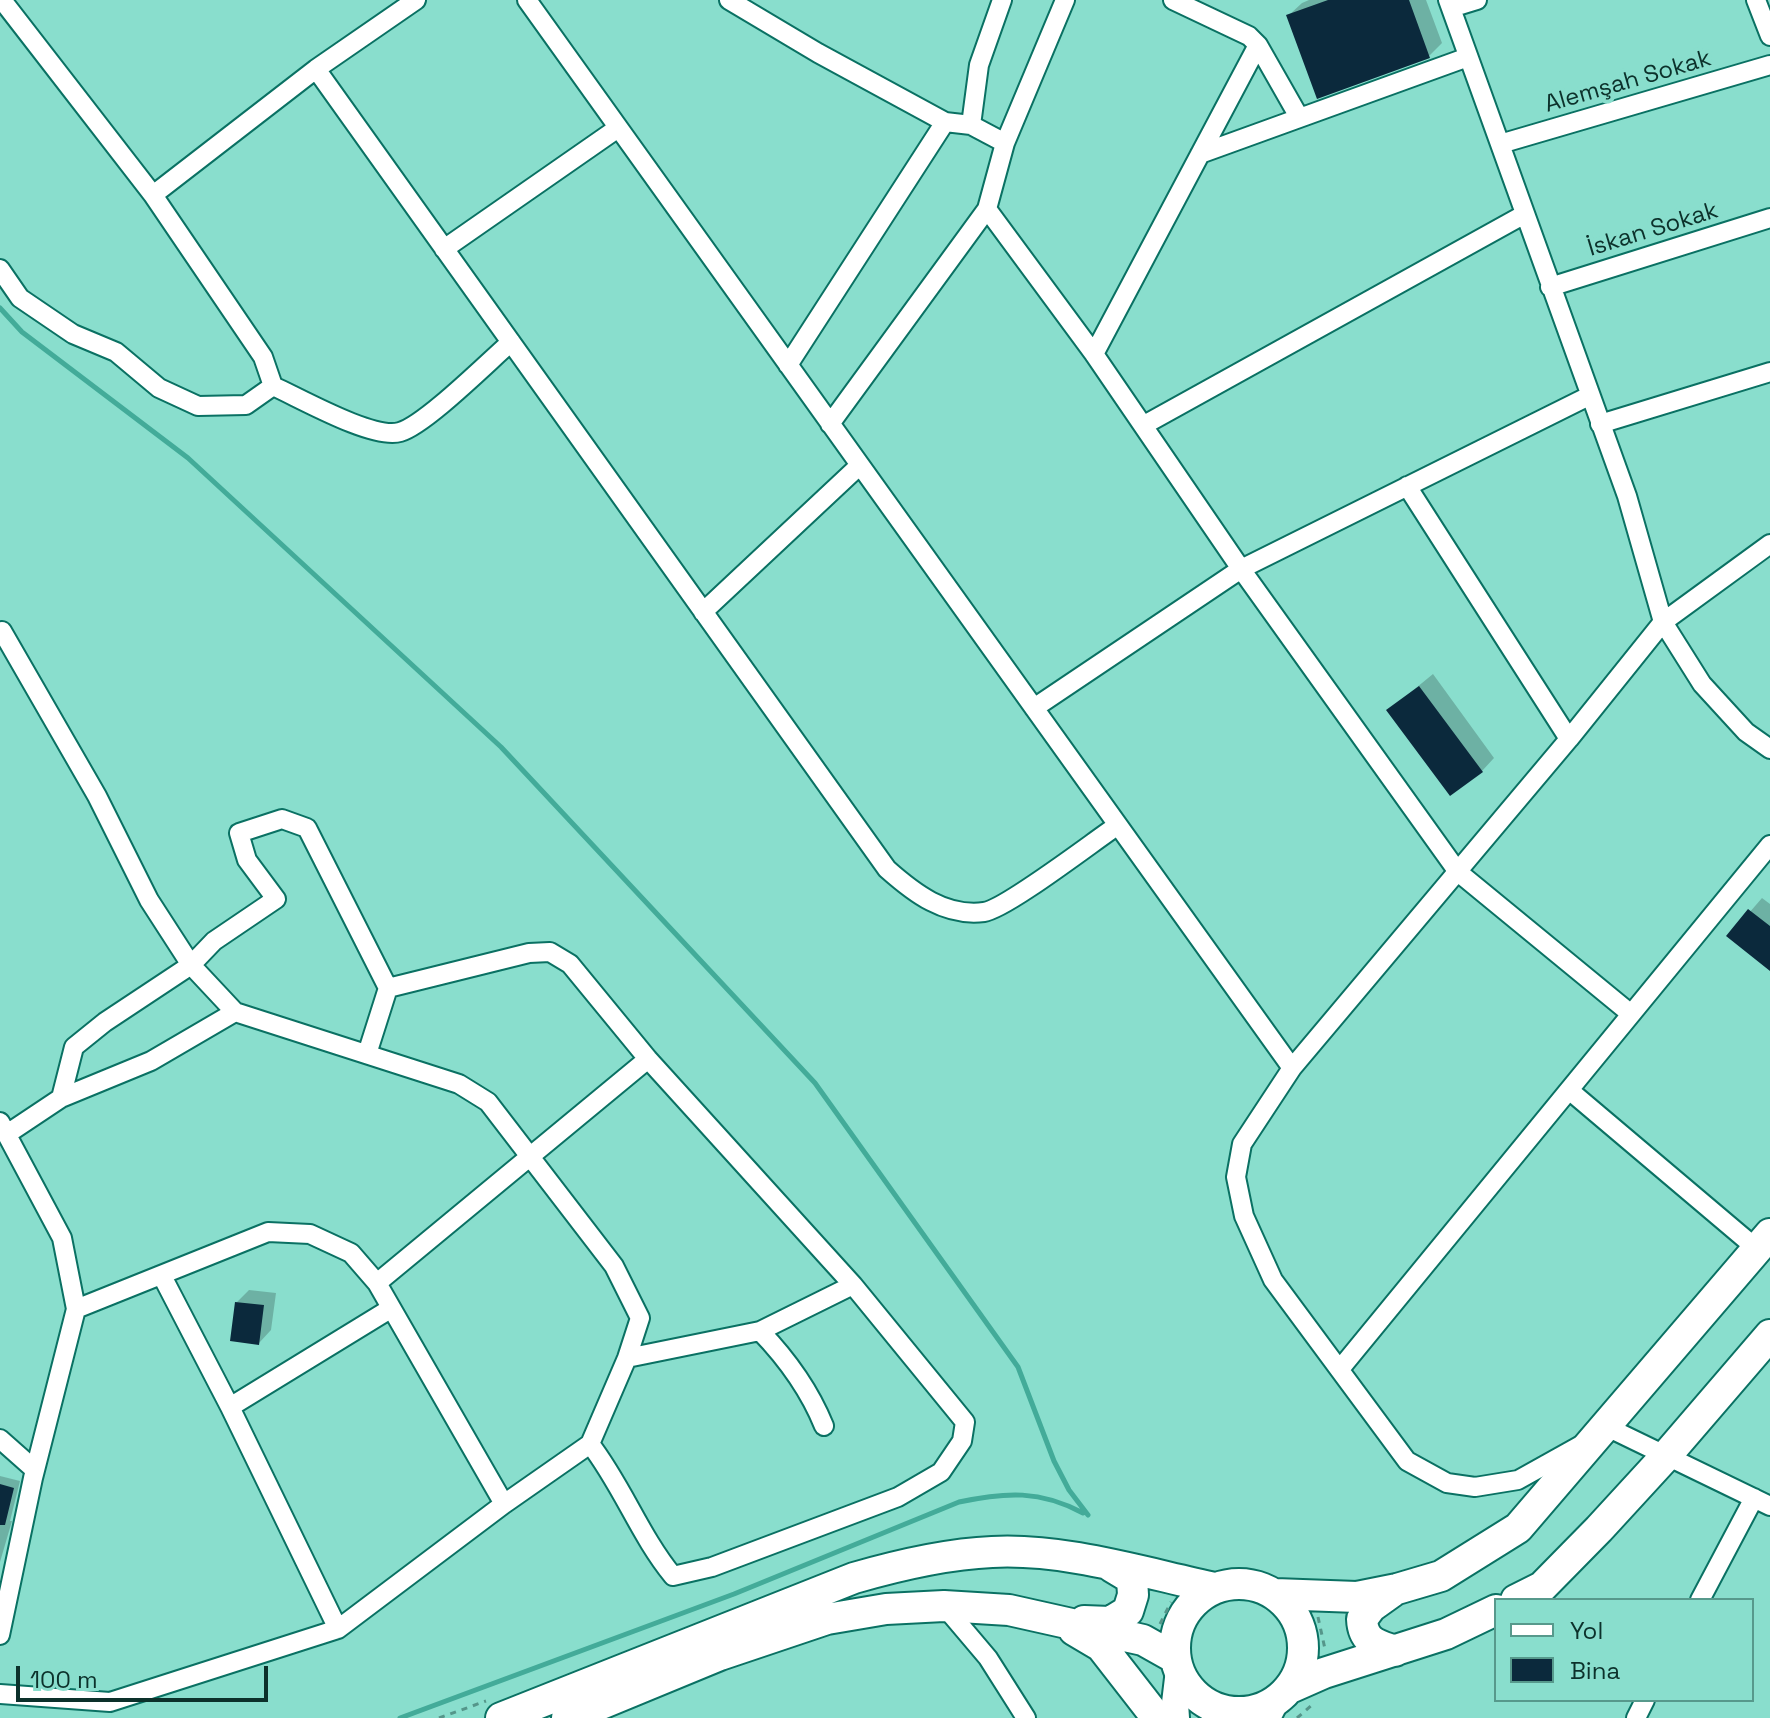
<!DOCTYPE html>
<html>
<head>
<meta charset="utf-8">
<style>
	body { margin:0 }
	#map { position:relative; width:1770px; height:1718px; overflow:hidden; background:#89decd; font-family:"Space Grotesk",sans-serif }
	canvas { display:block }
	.legend { position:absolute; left:1494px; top:1598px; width:260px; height:104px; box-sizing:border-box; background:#89decd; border:2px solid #57998c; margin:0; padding:10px 14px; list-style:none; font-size:24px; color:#0c312b }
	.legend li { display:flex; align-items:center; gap:16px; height:40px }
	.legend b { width:40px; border:2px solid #57998c }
	.scale { position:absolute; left:16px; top:1666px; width:252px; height:36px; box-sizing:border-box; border:4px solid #0c312b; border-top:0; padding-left:10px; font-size:24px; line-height:28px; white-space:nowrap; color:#0c312b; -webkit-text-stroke:6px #89decd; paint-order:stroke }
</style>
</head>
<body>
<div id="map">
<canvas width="1770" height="1718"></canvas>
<ul class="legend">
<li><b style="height:10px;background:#fff"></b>Yol</li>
<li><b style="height:22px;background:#0b293c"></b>Bina</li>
</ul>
<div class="scale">100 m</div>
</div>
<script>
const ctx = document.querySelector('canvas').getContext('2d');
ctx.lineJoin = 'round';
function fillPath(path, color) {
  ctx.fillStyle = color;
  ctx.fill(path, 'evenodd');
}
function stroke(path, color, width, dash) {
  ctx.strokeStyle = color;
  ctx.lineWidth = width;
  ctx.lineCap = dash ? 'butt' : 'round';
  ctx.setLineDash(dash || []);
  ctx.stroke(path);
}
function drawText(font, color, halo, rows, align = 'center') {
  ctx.font = font + ' "Space Grotesk",sans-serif';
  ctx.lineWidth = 8;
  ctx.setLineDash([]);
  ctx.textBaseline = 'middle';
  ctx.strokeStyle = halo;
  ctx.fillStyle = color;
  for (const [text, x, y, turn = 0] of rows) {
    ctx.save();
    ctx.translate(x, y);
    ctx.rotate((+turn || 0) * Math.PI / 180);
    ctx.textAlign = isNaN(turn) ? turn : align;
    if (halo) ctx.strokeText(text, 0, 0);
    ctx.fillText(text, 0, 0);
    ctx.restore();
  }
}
fillPath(new Path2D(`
	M1309,0H1426L1442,43L1429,56L1289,15L1302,3Z
	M1433,674L1494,758L1482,771L1389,710Z
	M1762,898L1770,904V968L1729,936Z
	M249,1290L276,1293L271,1330L259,1343L236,1303Z
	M0,1476L20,1481L10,1521H12L0,1562Z`), '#0003');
stroke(new Path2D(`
	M0,308L22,332L188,458L501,747L815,1083L1018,1367L1054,1461L1069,1490L1088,1515
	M400,1718L734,1594L959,1502C1006,1492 1040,1490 1083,1513`), '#43ab99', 5);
fillPath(new Path2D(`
	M1328,0H1409L1430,58L1317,99L1286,15Z
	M1419,686L1483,772L1450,796L1386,710Z
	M1748,909L1770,926V971L1726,936Z
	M235,1302L264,1305L259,1345L230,1341Z
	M0,1484L14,1488L5,1525H0Z`), '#0b293c');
const minor = new Path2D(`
	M2,0L153,195
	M527,0L1292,1068
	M729,0L818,53L945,122L971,125L1005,143
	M1173,0L1249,36L1258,45L1299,117
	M1448,0L1627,496L1663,622L1702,684L1746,732L1770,749
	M1756,0L1770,36
	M1451,8L1477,0
	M316,69L887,869C914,893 945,917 984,912C1006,909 1094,841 1118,825
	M971,125L979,65L1002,0
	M1500,144L1770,65
	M1200,154L1468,57
	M987,209L1094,354L1241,569L1458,872L1631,1014
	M444,249L618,128
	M0,269L20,298L73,334L116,352L159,388L198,406L246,405L273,386L263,357L153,195L316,69L416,0
	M1550,287L1770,218
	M1094,354L1258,45
	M788,365L945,122
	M273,386C300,398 373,440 400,432C425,425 488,362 511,342
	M830,424L987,209L1005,143L1065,0
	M1600,424L1770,372
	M1144,425L1525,214
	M1407,486L1569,739
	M703,612L860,465
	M1034,708L1241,569L1589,396
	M388,988L529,953L550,952L570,964L648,1059L853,1285L965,1422L962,1441L941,1472L898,1497L712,1567L673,1576C640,1536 622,1485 590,1444
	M1569,1090L1757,1249
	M61,1098L74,1047L105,1022L191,965L214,941L276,899L247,860L239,833L282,819L307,828L388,988L367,1054
	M0,1122L62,1238L76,1309L33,1478L0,1635
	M7,1134L61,1098L151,1061L235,1012
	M162,1276L230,1407L338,1629
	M377,1283L648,1059
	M76,1309L268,1232L310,1234L351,1253L377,1283L504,1504
	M760,1331C788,1360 809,1389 824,1426
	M627,1358L760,1331L853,1285
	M1340,1369L1770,845
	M230,1407L390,1309
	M1600,1432L1607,1427L1770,1506
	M0,1439L35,1470
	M1579,1446L1518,1480L1475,1487L1447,1483L1407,1461L1273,1280L1244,1216L1236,1177L1242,1144L1292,1068L1569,739L1663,622L1770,544
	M1700,1600L1754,1498
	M944,1606L988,1658L1026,1718
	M0,1694L110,1702L338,1629L504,1504L590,1444L627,1358L640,1318L614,1266L488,1102L459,1084L235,1012L191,965L149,900L97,796L2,631
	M1636,1718L1645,1700`);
const secondary = new Path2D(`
	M1176,1718L1175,1703L1179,1670
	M1267,1718L1275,1702`);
const primary = new Path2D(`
	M1175 1648a64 64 0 1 1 128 0a64 64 0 1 1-128 0Z
	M1392,1592L1371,1607L1362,1619C1363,1642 1376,1644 1395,1651
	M1275,1594L1357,1597L1397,1589L1441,1576L1518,1528L1770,1234
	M1516,1600L1542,1587L1599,1529L1666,1456L1770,1335
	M1084,1621L1110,1622L1128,1611L1133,1595L1132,1579L1112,1567
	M1074,1630L1101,1646L1157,1718
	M1290,1688L1324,1673L1446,1634L1496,1610
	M501,1718L854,1578C899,1565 945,1554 992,1552C1064,1548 1144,1573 1215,1588
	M567,1718L720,1655L827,1619L886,1609L944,1606L1009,1610L1143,1640L1175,1658`);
stroke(minor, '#0a7163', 22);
stroke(secondary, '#0a7163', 30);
stroke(primary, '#0a7163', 34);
stroke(new Path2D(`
	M1231,1573L1259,1578
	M1318,1617L1325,1649
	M1160,1624L1171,1602
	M439,1718L486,1701
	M1297,1718L1312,1705`), '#55968a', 3, [6, 6]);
stroke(minor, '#fff', 18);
stroke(secondary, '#fff', 26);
stroke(primary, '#fff', 30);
drawText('24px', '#0c312b', '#89decd', [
	["Alemşah Sokak",1628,82,-16],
	["İskan Sokak",1653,230,-17]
]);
</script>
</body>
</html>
